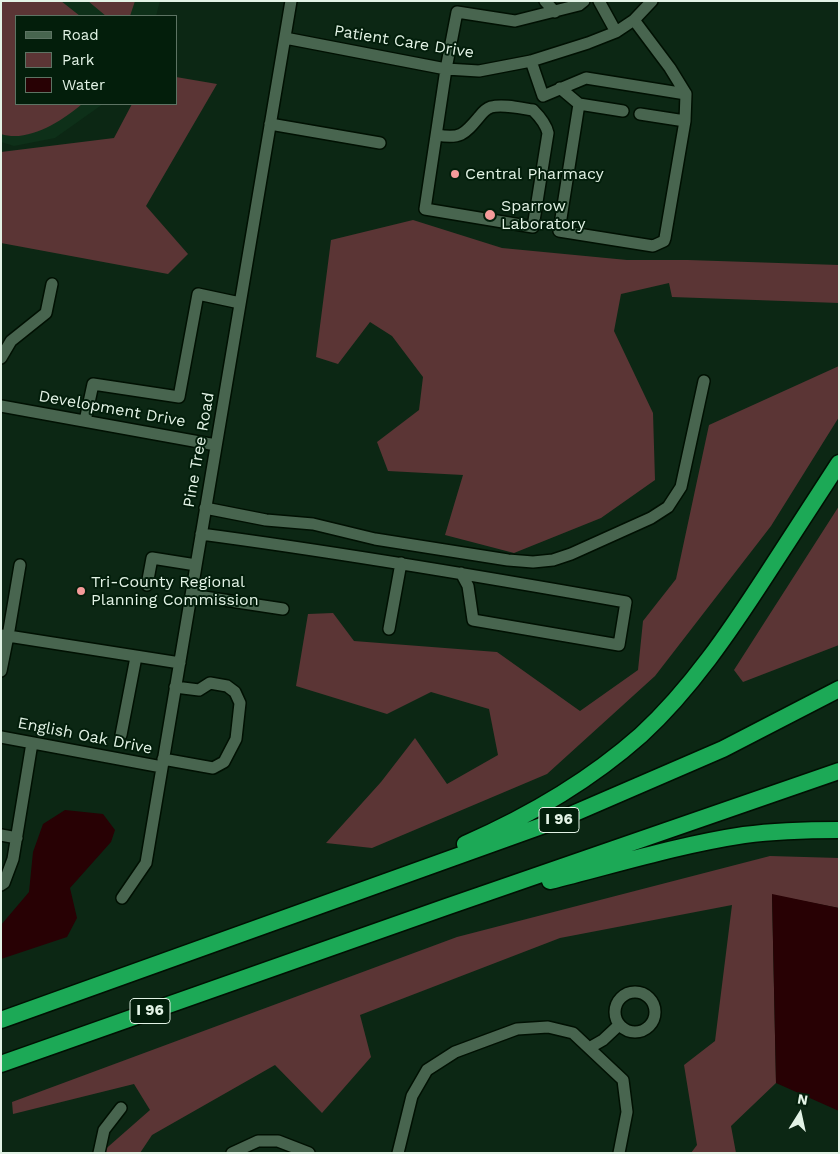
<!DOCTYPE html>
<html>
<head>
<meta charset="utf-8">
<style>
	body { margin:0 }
	#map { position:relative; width:840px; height:1154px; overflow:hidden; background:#0c2714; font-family:"Work Sans",sans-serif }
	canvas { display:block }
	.frame { position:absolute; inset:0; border:2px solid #e3f3e6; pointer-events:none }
	.legend { position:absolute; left:15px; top:15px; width:162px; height:90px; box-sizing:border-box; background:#031e0b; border:1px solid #5d7363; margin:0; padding:6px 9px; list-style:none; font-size:15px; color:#e3f3e6 }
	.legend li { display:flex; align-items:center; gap:10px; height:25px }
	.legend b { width:25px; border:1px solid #5d7363 }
	.north { position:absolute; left:775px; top:1089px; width:50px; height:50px; -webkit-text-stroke:4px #031e0b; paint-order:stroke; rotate:10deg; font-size:14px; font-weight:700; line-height:20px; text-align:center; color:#e3f3e6 }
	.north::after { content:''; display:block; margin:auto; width:18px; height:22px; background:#e3f3e6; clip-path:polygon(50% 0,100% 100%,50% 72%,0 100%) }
</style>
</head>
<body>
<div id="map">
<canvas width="840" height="1154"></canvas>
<div class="frame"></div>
<ul class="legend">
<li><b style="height:6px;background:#48654f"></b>Road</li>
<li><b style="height:14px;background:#5b3535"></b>Park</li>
<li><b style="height:14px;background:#280104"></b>Water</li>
</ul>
<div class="north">N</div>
</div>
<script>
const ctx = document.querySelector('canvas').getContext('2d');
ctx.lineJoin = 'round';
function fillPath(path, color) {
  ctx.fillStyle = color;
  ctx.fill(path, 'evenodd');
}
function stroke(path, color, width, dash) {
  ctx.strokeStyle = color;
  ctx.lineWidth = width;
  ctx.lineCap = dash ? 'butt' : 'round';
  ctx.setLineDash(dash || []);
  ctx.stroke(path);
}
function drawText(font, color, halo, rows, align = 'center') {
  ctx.font = font + ' "Work Sans",sans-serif';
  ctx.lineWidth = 4;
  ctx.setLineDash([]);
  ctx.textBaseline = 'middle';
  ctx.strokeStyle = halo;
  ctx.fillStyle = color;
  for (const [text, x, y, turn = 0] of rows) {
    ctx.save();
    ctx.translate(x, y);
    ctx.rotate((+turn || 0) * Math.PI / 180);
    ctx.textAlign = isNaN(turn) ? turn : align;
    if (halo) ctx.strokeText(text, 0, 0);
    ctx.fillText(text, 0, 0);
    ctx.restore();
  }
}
fillPath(new Path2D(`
	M1,1H160L156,16H16V104H103L55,138L14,146L1,142Z`), '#0e3019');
fillPath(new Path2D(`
	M1,1H61L80,16H16V104H82C62,121 28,143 1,134Z
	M88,1H135L130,16H106Z
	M176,77L217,84L146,206L188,254L168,274L1,243V152L114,138L132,104H176Z
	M413,220L502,248L627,260H688L839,265V303L672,297L669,283L621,294L614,331L653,413L655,480L601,518L514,553L445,535L463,475L388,471L377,442L419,410L423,377L392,336L370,322L338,364L316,357L331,240Z
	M839,366V417L771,526L655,676L547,774L372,848L326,843L381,782L415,738L447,784L498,755L489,709L431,692L387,714L296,686L308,614L333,613L354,641L497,652L580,711L638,670L643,621L676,579L709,425Z
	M839,506V645L743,682L734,670Z
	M770,856L839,858V908L772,895L776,1083L731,1126L736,1153H691L697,1145L684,1065L715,1041L732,905L560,938L360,1015L371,1057L322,1113L275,1065L152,1135L140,1153H101L150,1110L134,1084L13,1114L12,1102L457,937Z`), '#5b3535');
fillPath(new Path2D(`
	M65,810L103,814L115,830L111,842L70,888L77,918L67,937L1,959V925L29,892L33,852L43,824Z
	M772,894L839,908V1111L776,1083Z`), '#280104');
const minor = new Path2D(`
	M545,1L555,12
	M599,1L616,32
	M634,20L670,68L686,94
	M285,38L446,69L479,71L531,61L588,43L616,32L634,20L652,1
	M531,61L543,96L586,78L686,94L685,121L665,238L664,241L653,246L559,231L579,104L623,111
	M560,88L579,104
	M640,114L685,121
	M270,124L380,143
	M437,135C460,139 464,135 479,117C482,113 485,109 491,107C503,104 520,108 533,110C540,117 546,124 548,133L533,227L425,209L446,69L457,12L515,21L579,5L584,1
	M1,358L11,341L46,313L52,284
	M1,406L216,445
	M85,421L93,384L179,397L198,294L240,303
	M205,508L266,520L313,524L375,539L508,560L533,562L553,560L571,554L651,518L668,507L681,487L704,381
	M201,534C344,553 485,577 626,602L619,645L473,620L468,586L461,573
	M147,585L152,558L196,565
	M191,595L283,609
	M389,629L401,563
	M1,635L8,636L20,565
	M1,671L8,636L180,663
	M121,735L136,657
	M1,737L162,767
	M163,759L213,768L224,762L236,739L240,703L235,692L227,686L210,683L199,690L175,687
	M1,835L17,838
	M1,885L4,883L13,859L32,743
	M122,898L146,863L291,1
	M615 1012a20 20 0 1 1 40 0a20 20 0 1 1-40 0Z
	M589,1048L603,1040L619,1025
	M99,1153L104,1130L121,1108
	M232,1153L258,1141H278L309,1153
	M398,1153L412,1096L427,1070L455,1052L517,1029L548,1027L573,1033L623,1080L627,1112L619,1153`);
const highway = new Path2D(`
	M465,844C529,816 588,782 641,735C691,689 730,631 767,574C791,537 815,500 839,463
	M550,881C614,865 678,845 744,835C775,831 807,830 839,830
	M1,1020L561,819L723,749L839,689
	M1,1064L446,907L839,771`);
stroke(minor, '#001002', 14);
stroke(highway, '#001002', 19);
stroke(minor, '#48654f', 11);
stroke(highway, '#1ca956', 16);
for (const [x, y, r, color] of [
	[455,174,5,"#f59b9a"],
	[490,215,6,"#f59b9a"],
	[81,591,5,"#f59b9a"]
]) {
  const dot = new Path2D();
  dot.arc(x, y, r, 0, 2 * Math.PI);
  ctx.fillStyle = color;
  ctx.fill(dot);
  stroke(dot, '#031e0b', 2);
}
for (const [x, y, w] of [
	[559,820,40],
	[150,1011,40]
]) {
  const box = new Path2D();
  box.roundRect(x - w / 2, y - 12.5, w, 25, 4);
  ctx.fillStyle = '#031e0b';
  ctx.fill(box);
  stroke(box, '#e3f3e6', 1);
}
drawText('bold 15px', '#e3f3e6', null, [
	["I 96",559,820],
	["I 96",150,1011]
]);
drawText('16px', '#e3f3e6', '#031e0b', [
	["Patient Care Drive",404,42,9],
	["Development Drive",112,409,10],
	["Pine Tree Road",199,450,-80],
	["English Oak Drive",85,736,11]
]);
drawText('16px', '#e3f3e6', '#031e0b', [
	["Central Pharmacy",465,174],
	["Sparrow",501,206],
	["Laboratory",501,224],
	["Tri-County Regional",91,582],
	["Planning Commission",91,600]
], 'left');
</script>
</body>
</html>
